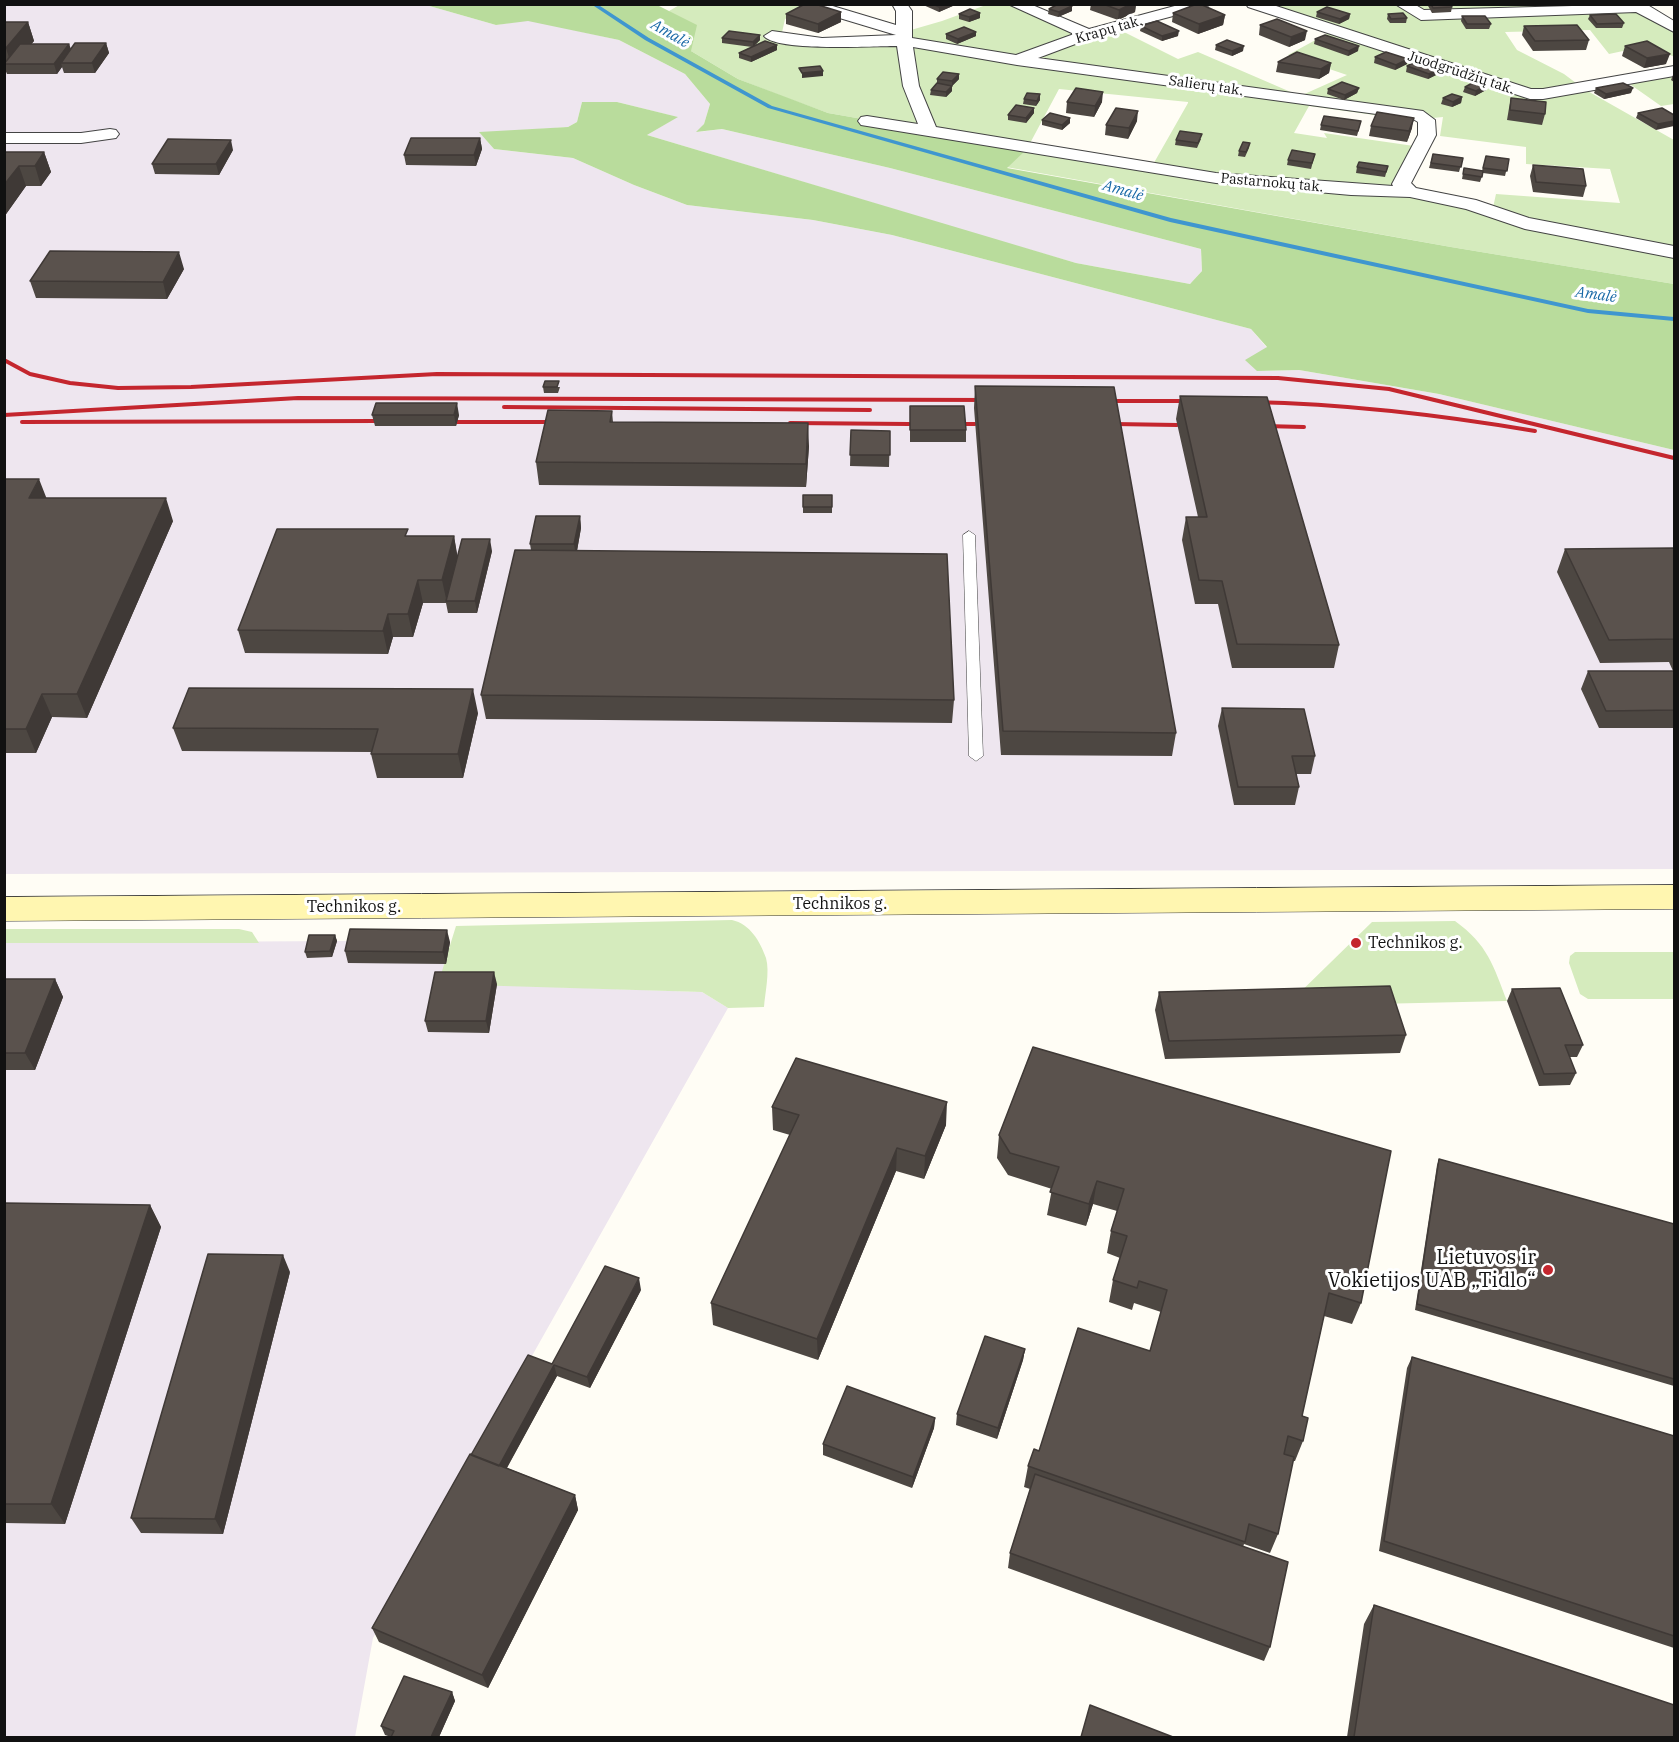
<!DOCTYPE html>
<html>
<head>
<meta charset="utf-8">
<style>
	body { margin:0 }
	#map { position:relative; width:1679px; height:1742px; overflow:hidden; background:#fffdf5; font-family:"IBM Plex Serif",serif }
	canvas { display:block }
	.frame { position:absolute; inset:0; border:6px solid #111; pointer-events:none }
</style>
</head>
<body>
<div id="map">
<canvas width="1679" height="1742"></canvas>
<div class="frame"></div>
</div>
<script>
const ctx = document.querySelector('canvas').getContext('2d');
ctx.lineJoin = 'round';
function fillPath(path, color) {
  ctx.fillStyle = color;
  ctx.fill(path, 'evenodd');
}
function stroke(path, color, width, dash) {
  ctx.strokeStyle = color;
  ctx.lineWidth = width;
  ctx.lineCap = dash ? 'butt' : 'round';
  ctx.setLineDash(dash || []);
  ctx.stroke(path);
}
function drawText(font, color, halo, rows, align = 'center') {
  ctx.font = font + ' "IBM Plex Serif",serif';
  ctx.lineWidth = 6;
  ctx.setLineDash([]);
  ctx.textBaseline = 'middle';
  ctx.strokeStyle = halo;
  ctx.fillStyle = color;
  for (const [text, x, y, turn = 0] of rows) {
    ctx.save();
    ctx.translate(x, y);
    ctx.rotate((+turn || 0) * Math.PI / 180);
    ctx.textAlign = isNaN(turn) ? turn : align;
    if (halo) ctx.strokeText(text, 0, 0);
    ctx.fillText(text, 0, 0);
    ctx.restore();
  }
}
fillPath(new Path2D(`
	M4,5H426L496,25L528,20L619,40L685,74L710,104L704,124L698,132L722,129L890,168L1201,249L1202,271L1190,284L1076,263L993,239L647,135L677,117L617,102H582L577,122L568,127L480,133L494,149L573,158L634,185L687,205L813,220L892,235L1251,329L1267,348L1257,371L1299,370L1439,394L1674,450V869L5,874Z
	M337,941L450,942L446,964L438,983L702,992L728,1008L373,1638L355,1737H5L4,943Z`), '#eee6ef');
fillPath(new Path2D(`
	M681,4L810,5L785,19L781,37L904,41V32L942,21L986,5H1020L1088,34L1114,27L1178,59L1198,52L1300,96L1347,75L1288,55L1332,31L1253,5H1623L1674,33V57L1651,45L1609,54L1590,30L1505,32L1517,50L1564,74L1584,89L1674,140V284L1451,247L1006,167L1027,148L828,113L784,97L738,79L691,51L669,11ZM1059,89L1188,102V103L1151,168L1028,147ZM1309,106L1411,120L1443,117L1440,136L1526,147V164L1610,169L1620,203L1496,194L1492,212L1394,191L1414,146L1324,133L1327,138L1294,133Z
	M1674,71V104L1661,106L1624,80Z
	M732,920C750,924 760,941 766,958C770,972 765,993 764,1007L728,1008L702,992L438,984L456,926Z
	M1455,921C1488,945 1493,965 1507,1001L1286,1006L1372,922Z
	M5,929H239L252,932L259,943H5Z
	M1575,952H1674V999H1588L1580,994L1569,963L1570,956Z`), '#d5ebbd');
fillPath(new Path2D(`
	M426,5H657L697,25L691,51L738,79L828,113L1028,148L1007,168L1451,247L1674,284V450L1439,394L1299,370L1257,371L1245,360L1267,347L1251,329L892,235L813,220L687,205L634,185L573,158L494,149L479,132L568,127L577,122L582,102H617L678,117L647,135L1076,263L1190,284L1202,271L1201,249L890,168L722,129L696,132L704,124L710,104L685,74L619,40L528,21L496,25Z`), '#b9dc9c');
fillPath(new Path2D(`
	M591,4H597L649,38L772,106L1171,218L1588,309L1674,317V321L1588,313L1170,222L768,108L645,40Z`), '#3f96cf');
const lane = new Path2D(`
	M969,531L975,535L983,756L976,761L969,756L963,535Z`);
const street = new Path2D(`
	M801,4H826L896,25V11L892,4H907L912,11V38L1016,55L1074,34L1008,4H1030L1089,29L1182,4H1209L1207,7L1094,37L1038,58L1423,111L1435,120L1436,135L1411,183L1416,188L1476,200L1529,218L1674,246V258L1525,229L1466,209L1410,197L1351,195L1216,183L861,125L858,121L861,117L867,116L918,124L903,86L897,46C874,46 777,52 764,36L772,31L822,38L896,35L803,7ZM913,47L1017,65L1413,119L1418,122V135L1392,184L1393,186L1216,173L936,127L919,86Z
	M1246,4H1270L1531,89H1543L1674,66V76L1543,99H1530L1248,7Z
	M1395,4H1414L1424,10L1646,4L1674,21V32L1636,12L1421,20Z
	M110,129L116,130L119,134L116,138L81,143H4V133H81Z`);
const secondary = new Path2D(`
	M1674,885V909L4,921V897Z`);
stroke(lane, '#444', 1);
stroke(street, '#444', 2);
stroke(secondary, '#333', 1);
fillPath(lane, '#fff');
fillPath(street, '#fff');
fillPath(secondary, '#fff6b0');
stroke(new Path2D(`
	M4,360L30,374L70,383L118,388L191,387L437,374L1278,378L1389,389L1674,458
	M1099,401H1195
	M1252,402C1347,404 1441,415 1535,431
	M504,407L870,410
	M4,415L298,398L991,400
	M22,422L377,421
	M457,422H562
	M790,423L909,424
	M964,424H975
	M1114,424L1177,425
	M1264,426L1304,427`), '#c4262e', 4);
fillPath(new Path2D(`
	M921,4H955V5L939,12Z
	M1091,4H1136L1135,12L1118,20L1090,10Z
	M1427,4H1450L1452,7L1451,12L1432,13Z
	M1072,6V11L1058,17L1048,14L1049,9Z
	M1317,12L1350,14L1349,19L1339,24L1316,17Z
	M1173,13L1225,15L1223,25L1198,34L1172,22Z
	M786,14L841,22L818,33L786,24Z
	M959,14L980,18L969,22L959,19Z
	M1388,14L1407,18L1406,23H1390L1387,19Z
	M1590,15L1624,23L1622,28H1596L1588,19Z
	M1462,16L1491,24L1489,29H1466L1461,21Z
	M4,22H28L34,41L31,44H69L71,49L106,43L109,53L95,73H64L62,67L57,74H7L4,67Z
	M1260,25L1305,40L1289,47L1259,35Z
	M1141,26L1178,36L1162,41L1140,31Z
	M1524,26L1589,40L1586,50L1533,51L1522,35Z
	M946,34L976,36L957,44L946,39Z
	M760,35V40L754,46L777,45V50L751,62L739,58V53L752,47L722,43V38Z
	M1315,39L1358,51L1348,56L1314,44Z
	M1216,45L1243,51L1232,56L1215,50Z
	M1625,46L1666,64L1644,68L1622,56Z
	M1375,57L1408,59L1407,64L1395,70L1374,63Z
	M1278,62L1331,63L1329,73L1319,79L1276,72Z
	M1407,66L1439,69L1438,74L1428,79L1406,72Z
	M959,74V79L952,86V91L946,97L930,95L931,90L937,83V79Z
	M1673,75H1674V82L1671,80Z
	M1487,85L1486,90L1475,96L1463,92L1465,87Z
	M1359,88L1357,93L1344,100L1327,94L1328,89Z
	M1596,88L1631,93L1604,99L1594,93Z
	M1462,97L1461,103L1452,107L1441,104L1443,98Z
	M1511,98L1545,114L1542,125L1507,120L1509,108Z
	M1024,99L1040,100L1036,106L1023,104Z
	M1067,102H1102L1094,117L1066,113Z
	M1034,108V113L1026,123L1008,120V115Z
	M1638,113L1674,115L1656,130L1636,118Z
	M1070,118V123L1062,130L1042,125V120Z
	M1137,121L1128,139L1105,135L1106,125Z
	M1361,121L1357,136L1320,130L1321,125Z
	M1371,126L1412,128L1407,142L1369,136Z
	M480,138L482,149L476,166L406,165L404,155Z
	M1201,139L1197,148L1175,145L1176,140Z
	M1250,143L1249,148L1245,157L1238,156L1239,151Z
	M233,150L219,175L155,174L152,164Z
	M4,152H44L51,172L41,186H26L4,217Z
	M1315,154L1311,169L1287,165L1288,160Z
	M1433,154L1463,158L1459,172L1429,168Z
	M1486,156L1509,159L1505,176L1483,173L1480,182L1462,179L1464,168L1482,171Z
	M1533,165L1586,186L1583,197L1533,192L1530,176Z
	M1388,166L1385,177L1356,173L1357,167Z
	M184,269L167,299L36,298L30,281Z
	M975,386L1176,733L1172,756L1001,755L974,408Z
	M543,387H560L558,393H544Z
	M1180,396L1339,645L1334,668H1232L1218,604H1195L1182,540L1186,517H1198L1176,419Z
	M910,406L966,430V442H910Z
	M612,411L613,422L809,446L806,487L539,485L536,462Z
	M372,415H459L456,426H375Z
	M851,430L890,431L889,467L850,466Z
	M4,479L46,498L173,521L87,718L52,717L36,753H4Z
	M803,495H832V513H803Z
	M580,516L581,528L577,551L954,700L952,723L486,719L481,695L531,550L530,544Z
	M409,536H454L457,556L492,551L477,613H448L446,603H423L413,637H393L388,654L245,653L238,630Z
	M1674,548V728H1599L1581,689L1588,671H1673L1669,662L1600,663L1557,572L1565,549Z
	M1222,708L1315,756L1311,774H1296L1299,787L1295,805H1234L1218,726Z
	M478,713L463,778H377L371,754V752L182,751L173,728Z
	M335,935L337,941L332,957L307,958L305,952Z
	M450,942L446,964L348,963L345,951Z
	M4,979H55L63,997L35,1070H4Z
	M497,984L489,1033L428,1032L425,1021Z
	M1512,989L1583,1045L1577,1057H1569L1576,1073L1570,1085L1539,1086L1507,1001Z
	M1159,992L1406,1035L1400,1053L1165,1059L1155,1010Z
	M1033,1047L1361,1303L1352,1324L1324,1316L1302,1416L1303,1441L1295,1461H1293L1278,1534L1270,1553L1244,1544L1243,1547L1270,1647L1264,1661L1008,1568L1010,1553L1030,1489L1024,1487L1028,1466L1039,1451L1150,1351L1161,1312L1134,1303L1132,1310L1109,1302L1113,1280L1120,1258L1107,1253L1111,1231L1117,1211L1093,1204L1086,1226L1047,1215L1052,1189L1008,1175L997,1158L999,1135Z
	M772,1107L946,1125L924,1179L896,1171L818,1360L713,1325L711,1303L790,1135L773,1130Z
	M1439,1159L1674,1224V1386L1415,1310L1437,1165Z
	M4,1203L150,1205L161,1227L65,1524L4,1523Z
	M290,1272L223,1534L141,1533L131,1518Z
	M641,1290L590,1388L557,1376L507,1468L575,1495L578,1510L488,1688L379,1642L372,1628L471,1455L552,1364Z
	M1025,1349L1023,1360L997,1439L956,1425L957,1414Z
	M1412,1357L1674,1436V1648L1379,1551L1407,1368Z
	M935,1418L934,1428L912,1488L823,1455V1444Z
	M1374,1605L1674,1737H1347L1364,1624Z
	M452,1692L455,1701L439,1737H391L385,1735L381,1726Z`), '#4d4742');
fillPath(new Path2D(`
	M945,4H955V5L939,12V7Z
	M1131,4H1136L1135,12L1118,20L1119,10Z
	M1072,6V11L1058,17L1059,12Z
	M841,12V22L818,33V24Z
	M980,13V18L969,22V17Z
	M1350,14L1349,19L1339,24L1340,19Z
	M1225,15L1223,25L1198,34L1199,24Z
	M28,22L34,41L15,64H11L6,48Z
	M1179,31L1178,36L1162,41V36Z
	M1307,31L1305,40L1289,47L1291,37Z
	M976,32V36L957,44L958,39Z
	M760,35V40L753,47V42Z
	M106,43L109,53L95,73L92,63Z
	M69,44L72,54L61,63L62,67L57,74L54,64Z
	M777,45V50L751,62V57Z
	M1244,46L1243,51L1232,56V51Z
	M1359,46L1358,51L1348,56L1349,51Z
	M1670,54L1666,64L1644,68L1647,58Z
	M1408,59L1407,64L1395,70L1396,65Z
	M1331,63L1329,73L1319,79L1321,69Z
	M1439,69L1438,74L1428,79L1429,74Z
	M823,71V76L802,78V73Z
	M959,74V79L952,86V81Z
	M1487,85L1486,90L1475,96L1476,91Z
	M952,86V91L946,97V92Z
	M1359,88L1357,93L1344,100L1345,95Z
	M1633,88L1631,93L1604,99L1606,94Z
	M1103,92L1102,102L1094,117L1095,106Z
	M1040,94V100L1036,106L1037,101Z
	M1462,97L1461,103L1452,107L1453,102Z
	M1034,108V113L1026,123V118Z
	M1138,111L1137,121L1128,139L1129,128Z
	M1070,118V123L1062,130V125Z
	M1414,118L1412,128L1407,142L1409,131Z
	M1674,121V126L1656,130L1658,124Z
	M480,138L482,149L476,166L474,155Z
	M231,140L233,150L219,175L216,164Z
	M44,152L51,172L41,186L35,166Z
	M19,166L26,186L4,217V185Z
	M179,252L184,269L167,299L163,282Z
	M457,403L459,415L456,426L454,415Z
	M808,423L809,446L806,487V464Z
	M39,479L48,502L29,498Z
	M166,498L173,521L87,718L77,694Z
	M580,516L581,528L576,556L574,544Z
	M454,536L458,559L447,603L442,580Z
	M490,539L492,551L477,613L475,601Z
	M418,580L423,603L413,637L408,614Z
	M388,614L393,637L388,654L383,631Z
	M473,689L478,713L463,778L458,754Z
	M42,694L52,717L36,753L26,729Z
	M447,930L450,942L446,964L443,952Z
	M335,935L337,941L332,957L330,951Z
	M494,972L497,984L489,1033L486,1021Z
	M55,979L63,997L35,1070L25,1053Z
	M947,1102L946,1125L924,1179L925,1156Z
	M897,1148L896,1171L818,1360L817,1339Z
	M1097,1181L1093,1204L1086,1226L1089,1204Z
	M150,1205L161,1227L65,1524L51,1504Z
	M283,1255L290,1272L223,1534L215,1519Z
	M639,1278L641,1290L590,1388L587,1377Z
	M1025,1349L1023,1360L997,1439L998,1428Z
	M554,1365L557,1376L500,1480L497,1469Z
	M935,1418L934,1428L912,1488L913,1477Z
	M575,1495L578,1510L488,1688L482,1675Z
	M452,1692L455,1701L439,1737H431Z`), '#3f3936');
const building = new Path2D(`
	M805,4H815L841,12L818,24L786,14Z
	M933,4H945L939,7Z
	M1058,4H1067L1072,6L1059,12L1049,9Z
	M1103,4H1131L1119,10Z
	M1197,4H1200L1225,15L1199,24L1173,13Z
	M1431,4H1450L1452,7L1433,8Z
	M1327,7L1350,14L1340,19L1317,12Z
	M970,9L980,13L969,17L959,14Z
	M1403,13L1407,18L1391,19L1388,14Z
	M1616,14L1624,23L1597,24L1590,15Z
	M1462,16H1485L1491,24H1467Z
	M1277,19L1307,31L1291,37L1260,25Z
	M1157,21L1179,31L1162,36L1141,26Z
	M4,22H28L6,48H4Z
	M1577,25L1589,40L1535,41L1524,26Z
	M964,27L976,32L958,39L946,34Z
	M729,31L760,35L753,42L722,38Z
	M1325,35L1359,46L1349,51L1315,39Z
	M1227,40L1244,46L1232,51L1216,45Z
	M765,41L777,45L751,57L739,53Z
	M1647,41L1670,54L1647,58L1625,46Z
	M75,43H106L92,63H61Z
	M20,44H69L54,64H4Z
	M1297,52L1331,63L1321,69L1278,62Z
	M1386,52L1408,59L1396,65L1375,57Z
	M1417,61L1439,69L1429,74L1407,66Z
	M820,66L823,71L802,73L799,68Z
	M943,72L959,74L952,81L937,79Z
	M1476,81L1487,85L1476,91L1465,87Z
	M1342,82L1359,88L1345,95L1328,89Z
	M937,83L952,86L946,92L931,90Z
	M1623,83L1633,88L1606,94L1596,88Z
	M1076,88L1103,92L1095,106L1067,102Z
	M1027,93L1040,94L1037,101L1024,99Z
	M1452,94L1462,97L1453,102L1443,98Z
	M1511,98L1546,102L1545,114L1510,110Z
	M1016,105L1034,108L1026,118L1008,115Z
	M1116,108L1138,111L1129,128L1106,125Z
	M1662,108L1674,115V121L1658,124L1638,113Z
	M1377,112L1414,118L1409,131L1371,126Z
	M1050,113L1070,118L1062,125L1042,120Z
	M1324,116L1361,121L1358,131L1321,125Z
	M1180,131L1202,134L1198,143L1176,140Z
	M411,138H480L474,155H404Z
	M168,139L231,140L216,164H152Z
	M1243,142L1250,143L1246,152L1239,151Z
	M1292,150L1315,154L1312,163L1288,160Z
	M4,152H44L35,166H19L4,185Z
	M1433,154L1463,158L1461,167L1431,163Z
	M1486,156L1509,159L1507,171L1483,168Z
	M1359,162L1388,166L1386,172L1357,167Z
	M1533,165L1583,169L1586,186L1536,182Z
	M1464,168L1483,171L1482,177L1463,174Z
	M50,251L179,252L163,282L30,281Z
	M545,381H559L557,387H543Z
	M975,386L1114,387L1176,733L1003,731Z
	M1180,396L1267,397L1339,645L1237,644L1222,581L1199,580L1186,517H1207Z
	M376,403H457L454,415H372Z
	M910,406H964L966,430H910Z
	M548,410L612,411L610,422L808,423L806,464L536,462Z
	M851,430L890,431V455H850Z
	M4,479H39L29,498H166L77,694H42L26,729H4Z
	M803,495H832V507H803Z
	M536,516H580L574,544H530Z
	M277,529H408L405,536H454L442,580H418L408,614H388L383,631L238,630Z
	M462,539H490L475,601H446Z
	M1674,548V639L1609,640L1565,549Z
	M515,550L947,554L954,700L481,695Z
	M1588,671H1674V710L1606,711Z
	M189,688L473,689L458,754H371L378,729L173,728Z
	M1222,708L1304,709L1315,756H1292L1299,787H1238Z
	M350,929L447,930L443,952L345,951Z
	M309,935H335L330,951L305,952Z
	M435,972H494L486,1021H425Z
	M4,979H55L25,1053H4Z
	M1390,986L1406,1035L1169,1041L1159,992Z
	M1560,988L1583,1045H1565L1576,1073L1544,1074L1512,989Z
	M1033,1047L1391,1151L1361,1303L1329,1293L1302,1416L1308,1418L1303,1441L1288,1436L1284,1454L1294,1457L1278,1534L1249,1524L1245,1542L1028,1466L1034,1449L1039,1451L1078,1328L1150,1351L1167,1290L1139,1281L1137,1288L1113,1280L1127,1236L1111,1231L1124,1189L1097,1181L1089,1204L1050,1192L1059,1167L1010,1153L999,1135Z
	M796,1058L947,1102L925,1156L897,1148L817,1339L711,1303L799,1115L772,1107Z
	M1439,1159L1674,1224V1379L1417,1304Z
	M4,1203L150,1205L51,1504H4Z
	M208,1254L283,1255L215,1519L131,1518Z
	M605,1266L639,1278L587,1377L554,1365L499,1466L471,1455L528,1355L552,1364Z
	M985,1336L1025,1349L998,1428L957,1414Z
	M1412,1357L1674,1436V1636L1384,1541Z
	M847,1386L935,1418L913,1477L823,1444Z
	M470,1454L575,1495L482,1675L372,1628Z
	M1035,1474L1288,1562L1270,1647L1010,1553Z
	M1374,1605L1674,1705V1737H1354Z
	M404,1676L452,1692L431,1737H391L394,1731L381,1726Z
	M1090,1705L1173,1737H1081Z`);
fillPath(building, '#5a524d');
stroke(building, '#3f3936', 1.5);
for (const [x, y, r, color] of [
	[1356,943,6,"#c4262e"],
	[1548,1270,6,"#c4262e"]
]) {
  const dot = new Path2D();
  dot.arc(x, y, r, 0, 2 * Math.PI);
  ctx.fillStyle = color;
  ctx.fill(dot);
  stroke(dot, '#fff', 2);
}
drawText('14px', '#111', '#fff', [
	["Krapų tak.",1109,30,-16],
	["Juodgrūdžių tak.",1461,73,18],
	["Salierų tak.",1206,86,8],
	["Pastarnokų tak.",1272,183,5]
]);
drawText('italic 15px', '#1768a6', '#fff', [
	["Amalė",670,34,30],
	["Amalė",1123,191,16],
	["Amalė",1596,295,8]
]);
drawText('16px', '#111', '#fff', [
	["Technikos g.",840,904],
	["Technikos g.",354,907]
]);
drawText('16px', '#111', '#fff', [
	["Technikos g.",1368,943]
], 'left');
drawText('20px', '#111', '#fff', [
	["Lietuvos ir",1536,1258],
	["Vokietijos UAB „Tidlo“",1536,1281]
], 'right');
</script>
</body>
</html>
